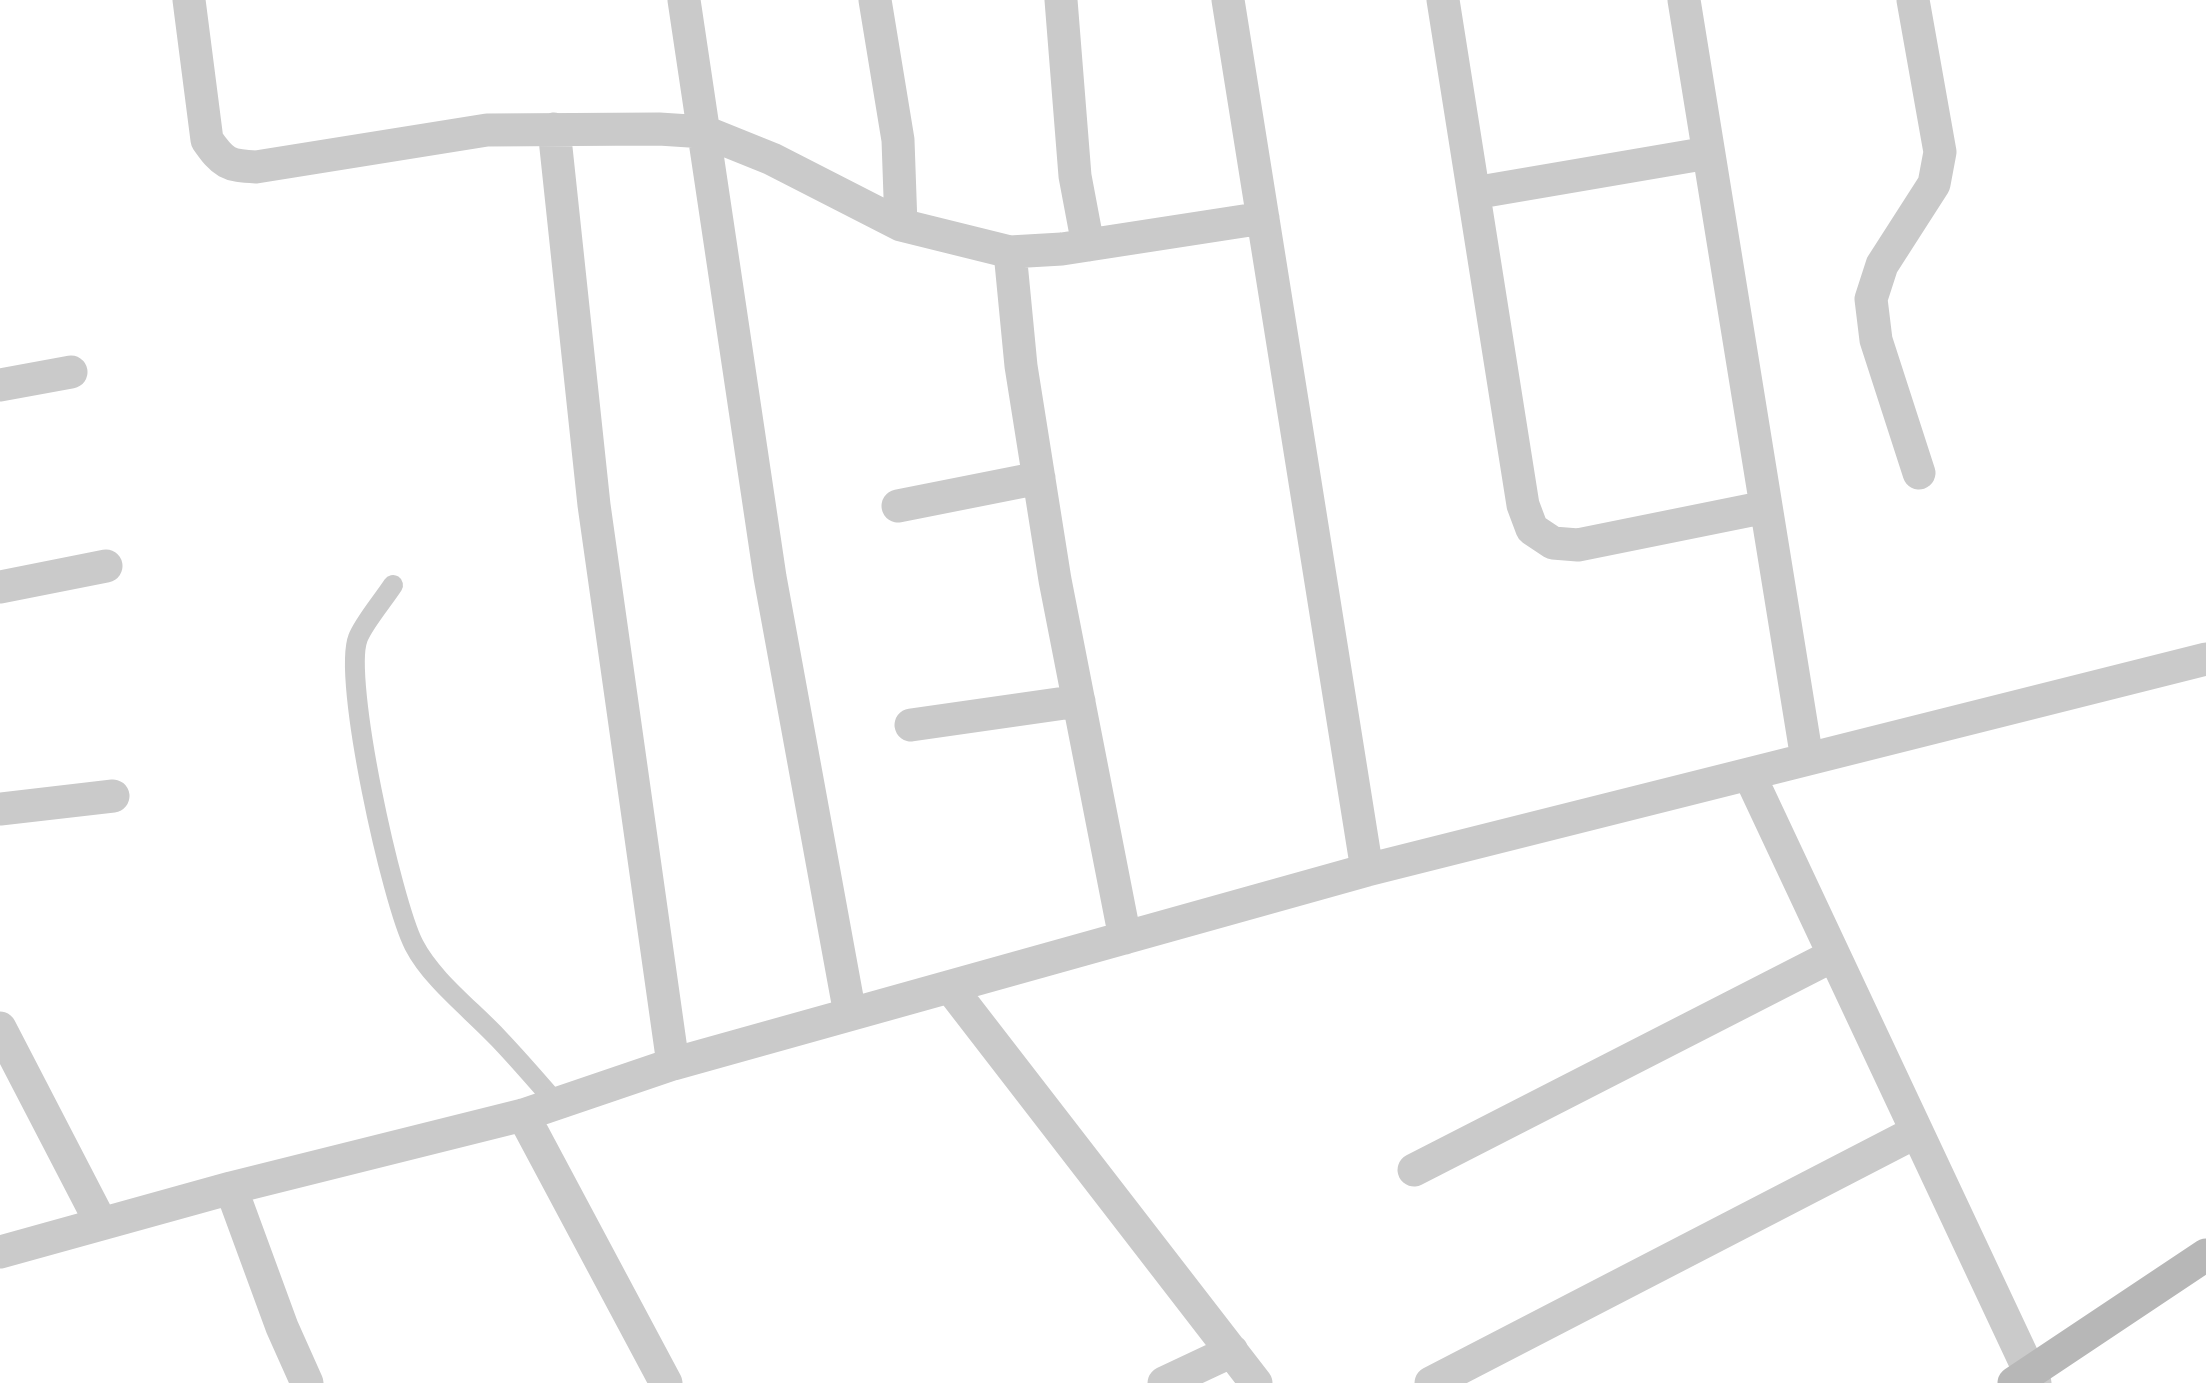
<!DOCTYPE html>
<html>
<head>
<meta charset="utf-8">
<style>
	body { margin:0 }
	canvas { display:block; background:#fff }
</style>
</head>
<body>
<canvas width="2206" height="1383"></canvas>
<script>
const ctx = document.querySelector('canvas').getContext('2d');
ctx.lineJoin = 'round';
function stroke(path, color, width, dash) {
  ctx.strokeStyle = color;
  ctx.lineWidth = width;
  ctx.lineCap = dash ? 'butt' : 'round';
  ctx.setLineDash(dash || []);
  ctx.stroke(path);
}
stroke(new Path2D(`
	M393,585C384,599 363,624 358,638C342,678 392,903 414,945C432,980 472,1010 499,1039C519,1060 538,1082 557,1104`), '#cacaca', 20);
stroke(new Path2D(`
	M189,0L207,140C223,163 228,166 256,167L487,130L659,129L705,132L772,159L901,225L1010,252L1062,249L1263,218
	M684,0L770,577L850,1014
	M875,0L898,140L901,225
	M1061,0L1075,176L1088,245
	M1228,0L1367,870
	M1443,0L1523,505L1532,529L1553,543L1578,545L1766,507
	M1684,0L1807,759
	M1913,0L1940,152L1934,184L1882,265L1871,299L1876,340L1919,473
	M554,129L594,505L673,1064
	M1474,193L1708,153
	M1010,252L1021,366L1055,580L1125,938
	M0,385L71,372
	M898,506L1039,478
	M0,587L106,566
	M911,725L1079,701
	M1749,774L2035,1383
	M0,809L113,796
	M950,987L1256,1383
	M0,1028L101,1223
	M523,1115L666,1383
	M1414,1170L1834,955
	M231,1188L282,1327L307,1383
	M0,1252L231,1188L523,1115L673,1064L1367,870L2206,659
	M1164,1383L1232,1351
	M1431,1383L1916,1132`), '#cacaca', 33);
stroke(new Path2D(`
	M2014,1383L2206,1255`), '#b7b7b7', 33);
</script>
</body>
</html>
